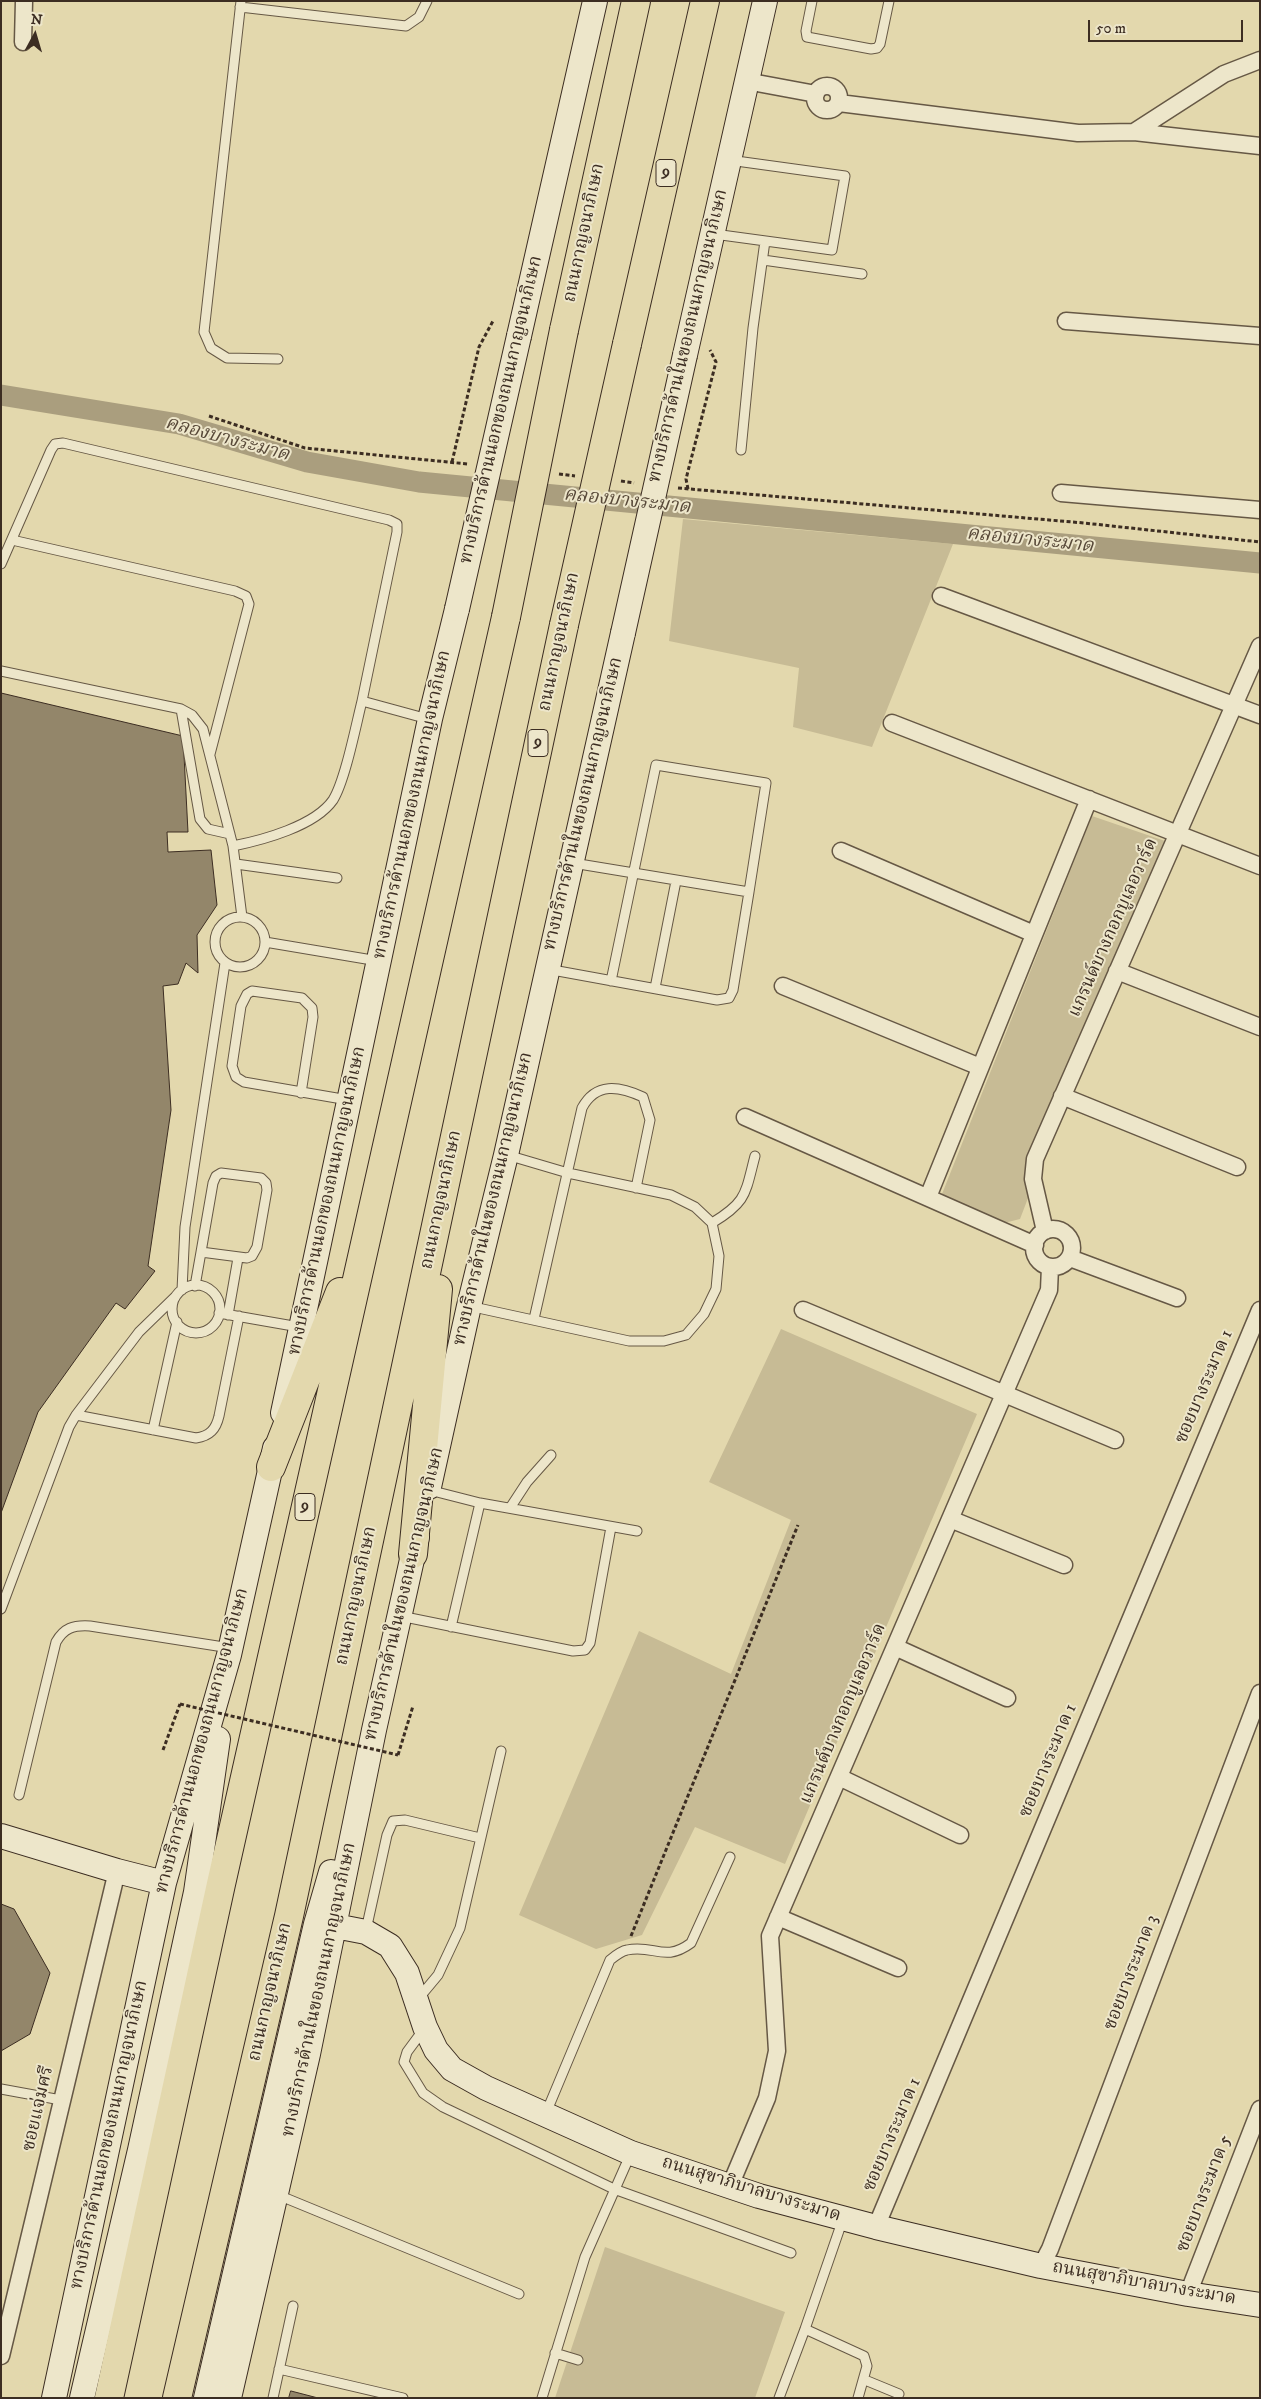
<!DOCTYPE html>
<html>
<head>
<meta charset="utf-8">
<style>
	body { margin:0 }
	#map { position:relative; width:1261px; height:2399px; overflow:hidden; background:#e3d8ad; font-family:"IM FELL DW Pica",serif }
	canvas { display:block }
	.frame { position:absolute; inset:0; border:2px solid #3c2d22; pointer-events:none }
	.north { position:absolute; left:10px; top:10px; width:50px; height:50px; -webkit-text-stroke:4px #ede6ca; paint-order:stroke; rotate:6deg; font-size:14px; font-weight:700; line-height:20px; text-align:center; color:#3c2d22 }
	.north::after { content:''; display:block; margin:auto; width:18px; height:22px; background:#3c2d22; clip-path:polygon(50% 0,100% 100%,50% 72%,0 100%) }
	.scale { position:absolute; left:1088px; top:20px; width:155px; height:22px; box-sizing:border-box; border:2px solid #3c2d22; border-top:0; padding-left:6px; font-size:15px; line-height:18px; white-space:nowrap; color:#3c2d22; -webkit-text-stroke:4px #ede6ca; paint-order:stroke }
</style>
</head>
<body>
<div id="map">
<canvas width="1261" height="2399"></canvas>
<div class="frame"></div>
<div class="north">N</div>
<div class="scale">50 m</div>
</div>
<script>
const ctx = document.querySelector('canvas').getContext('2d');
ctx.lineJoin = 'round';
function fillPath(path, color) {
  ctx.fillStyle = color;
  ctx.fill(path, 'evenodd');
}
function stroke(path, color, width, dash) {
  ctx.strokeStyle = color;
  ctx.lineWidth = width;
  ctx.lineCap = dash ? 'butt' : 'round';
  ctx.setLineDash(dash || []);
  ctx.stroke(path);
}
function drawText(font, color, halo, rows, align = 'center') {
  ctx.font = font + ' "IM FELL DW Pica","Noto Serif Thai",serif';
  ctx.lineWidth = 4;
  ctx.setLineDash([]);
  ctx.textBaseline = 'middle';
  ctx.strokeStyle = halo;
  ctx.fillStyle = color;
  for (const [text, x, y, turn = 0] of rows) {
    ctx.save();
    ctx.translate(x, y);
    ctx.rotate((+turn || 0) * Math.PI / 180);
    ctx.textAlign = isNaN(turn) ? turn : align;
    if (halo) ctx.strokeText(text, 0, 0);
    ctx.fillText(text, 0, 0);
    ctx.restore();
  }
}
fillPath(new Path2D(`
	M683,519L953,544L872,747L793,727L799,668L669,641Z
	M1092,816L1165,841L1020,1219L1004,1223L942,1194Z
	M781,1329L977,1414L785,1864L695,1827L642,1935L596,1949L519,1915L639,1631L731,1674L791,1520L709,1482Z
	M605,2247L785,2312L755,2398H555Z`), '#c7bb95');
stroke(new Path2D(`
	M1,395L179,424L307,462L419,482L1260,563`), '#aa9e7e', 21);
const building = new Path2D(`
	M1,693L183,736L188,832H167L168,852L211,850L217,905L197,935L198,973L186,963L178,984L163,986L171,1110L148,1266L155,1271L125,1309L116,1303L38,1412L1,1513Z
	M1,1904L14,1909L50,1973L30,2034L1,2051Z
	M291,2391L318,2398H289Z`);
fillPath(building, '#93866a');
stroke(building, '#3c2d22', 1);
const lane = new Path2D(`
	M241,1L204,332L211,348L227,358L278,359
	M812,1L806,31L807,37L871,49L877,48L880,44L889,1
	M240,7L406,26L419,17L427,1
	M714,234L832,250L845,176L729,160
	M763,260L862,274
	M741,450L753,328L765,241
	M12,540L235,591L246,596L249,604L210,754
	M1,564L51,450L55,444L63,443L389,520L397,524V532L362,701L428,719
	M1,671L181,709L192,715L203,729L233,846L242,917
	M181,709L200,819L208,829L230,834
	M233,846C263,840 315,826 333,800C345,781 356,725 362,701
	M236,864L337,878
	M215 942a25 25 0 1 1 50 0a25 25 0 1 1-50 0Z
	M265,942L378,961
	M547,969L717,1000L729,998L733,990L749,892L573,863
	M611,981L656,765L766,783L749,892
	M655,988L676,881
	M301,1093L313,1017L312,1008L302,998L252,991L247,994L241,1006L232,1066L236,1077L244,1082L348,1100
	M221,1173L261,1178L266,1183L267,1190L257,1247L252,1256L247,1258L201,1252L213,1183L216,1176Z
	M712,1223C747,1202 745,1194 755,1156
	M172 1309a24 24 0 1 1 48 0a24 24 0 1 1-48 0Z
	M195,1286L201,1252
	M182,1290L185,1227L225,963
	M469,1306L629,1341H664L686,1335L704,1314L716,1289L719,1256L712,1223L695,1207L671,1195L568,1173L507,1155
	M219,1313L299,1327
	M228,1315L238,1258
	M534,1319L582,1108C596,1082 619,1086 643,1097L650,1120L636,1188
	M76,1415L196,1438C210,1436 216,1429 219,1416L239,1316
	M153,1430L177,1322
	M429,1490L480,1503L637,1531
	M510,1508L527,1482L551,1455
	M1,1609L69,1427L76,1415L139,1332L176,1296
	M400,1616L573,1651L585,1650L590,1643L611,1527
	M451,1627L480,1503
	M19,1795L56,1642C64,1628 73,1625 90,1626L230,1648
	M366,1930L387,1835L393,1821L405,1820L480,1838
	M418,1999L438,1975L460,1928L501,1751
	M424,2029L407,2052L404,2062L423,2093L443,2107L614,2189L791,2253
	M1,2089L61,2100
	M546,2113L610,1960C615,1956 621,1951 627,1950C654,1944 664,1963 691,1943L730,1857
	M278,2195L519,2294
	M805,2329L864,2356L867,2366L858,2398
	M555,2353L578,2360
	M279,2369L403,2398
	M865,2380L899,2394
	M273,2398L293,2306
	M542,2398L585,2257L631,2153
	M779,2398L805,2329L843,2219`);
const street = new Path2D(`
	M23,42L24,1
	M746,81L816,94
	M815 98a12 12 0 1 1 24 0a12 12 0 1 1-24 0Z
	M839,103L1078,133L1134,132L1224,74L1260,60
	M1134,132L1260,146
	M1066,321L1260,336
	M1061,493L1260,510
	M941,596L1260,715
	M892,723L1260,866
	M841,851L1034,934
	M1117,971L1260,1027
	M783,986L980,1067
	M1062,1096L1237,1167
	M745,1117L1035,1245
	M928,1197L1089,799
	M1034 1248a19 19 0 1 1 38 0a19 19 0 1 1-38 0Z
	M1045,1231L1033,1179L1035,1159L1260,646
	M1070,1258L1177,1298
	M803,1310L1115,1440
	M950,1519L1064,1565
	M895,1647L1007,1698
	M839,1777L960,1835
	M778,1917L898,1968
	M730,2186L767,2098L777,2051L770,1936L1049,1290L1050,1267
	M876,2227L1260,1310
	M1041,2266L1050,2249L1260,1693
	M1188,2294L1260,2109
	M1,2356L117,1871`);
const secondary = new Path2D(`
	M519,336L595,1
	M685,355L765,1
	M283,1413L430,719L457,609
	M429,1487L469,1306L506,1155L623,633
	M1,1836L117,1871L164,1883
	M335,1926L366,1932L390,1946L407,1973L425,2027L436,2050L452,2069L486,2088L631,2153L759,2196L876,2227L1041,2266L1188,2294L1260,2305
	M54,2398L164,1883L229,1655L275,1448
	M82,2398L140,2150L196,1892L218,1739
	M206,2398L316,1924L331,1872
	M229,2398L308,2054L374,1730L417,1537`);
const highway = new Path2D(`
	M564,330L636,1
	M627,344L705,1
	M271,1467L340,1292
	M413,1554L438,1289
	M109,2398L221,1884L506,617
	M177,2398L289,1916L564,625`);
stroke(lane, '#665845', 11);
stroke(street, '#665845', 19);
stroke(secondary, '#3c2d22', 26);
stroke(highway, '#3c2d22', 30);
stroke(new Path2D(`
	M209,416L305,448L468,464
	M452,462L479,347L493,321
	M559,474L575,476
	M621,481L634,483
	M678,488L1084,523L1260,542
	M688,489L686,479L716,362L710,350
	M163,1750L180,1704
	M398,1755L413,1706
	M631,1936L798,1525`), '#3c2d22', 3, [4, 2.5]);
stroke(lane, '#ede6ca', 9);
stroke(street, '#ede6ca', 16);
stroke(secondary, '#ede6ca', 24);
stroke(highway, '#e3d8ad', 28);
const secondaryBridge = new Path2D(`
	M457,609L519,336
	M623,633L685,355`);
const highwayBridge = new Path2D(`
	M506,617L564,330
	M564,625L627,344`);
stroke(secondaryBridge, '#3c2d22', 26, []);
stroke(highwayBridge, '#3c2d22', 30, []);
stroke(new Path2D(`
	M180,1704L398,1755`), '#3c2d22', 3, [4, 2.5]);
stroke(secondaryBridge, '#ede6ca', 24);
stroke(highwayBridge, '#e3d8ad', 28);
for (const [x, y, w] of [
	[666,173,20],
	[538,743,20],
	[305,1507,20]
]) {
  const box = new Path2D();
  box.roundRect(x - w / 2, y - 13.5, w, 27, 4);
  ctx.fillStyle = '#ede6ca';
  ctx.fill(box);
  stroke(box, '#3c2d22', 1);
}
drawText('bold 16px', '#3c2d22', null, [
	["9",666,173],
	["9",538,743],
	["9",305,1507]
]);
drawText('18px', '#3c2d22', '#ede6ca', [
	["ถนนกาญจนาภิเษก",585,233,-78],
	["ทางบริการด้านในของถนนกาญจนาภิเษก",689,336,-77],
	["ทางบริการด้านนอกของถนนกาญจนาภิเษก",502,410,-77],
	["ถนนกาญจนาภิเษก",560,642,-78],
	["ทางบริการด้านในของถนนกาญจนาภิเษก",584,804,-77],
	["ทางบริการด้านนอกของถนนกาญจนาภิเษก",413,805,-78],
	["แกรนด์บางกอกบูเลอวาร์ด",1114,928,-66],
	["ทางบริการด้านในของถนนกาญจนาภิเษก",494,1199,-77],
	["ถนนกาญจนาภิเษก",442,1200,-78],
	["ทางบริการด้านนอกของถนนกาญจนาภิเษก",328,1201,-78],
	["ซอยบางระมาด 1",1205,1387,-67],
	["ทางบริการด้านในของถนนกาญจนาภิเษก",405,1594,-77],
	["ถนนกาญจนาภิเษก",357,1596,-78],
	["แกรนด์บางกอกบูเลอวาร์ด",844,1714,-67],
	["ทางบริการด้านนอกของถนนกาญจนาภิเษก",203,1741,-75],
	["ซอยบางระมาด 1",1049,1761,-67],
	["ซอยบางระมาด 3",1132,1973,-69],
	["ทางบริการด้านในของถนนกาญจนาภิเษก",320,1990,-78],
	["ถนนกาญจนาภิเษก",271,1992,-77],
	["ซอยแจ่มศรี",39,2109,-77],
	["ทางบริการด้านนอกของถนนกาญจนาภิเษก",110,2135,-78],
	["ซอยบางระมาด 1",893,2135,-67],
	["ถนนสุขาภิบาลบางระมาด",751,2190,17],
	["ซอยบางระมาด 5",1205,2194,-69],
	["ถนนสุขาภิบาลบางระมาด",1144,2284,10]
]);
drawText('italic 19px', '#584939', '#ede6ca', [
	["คลองบางระมาด",227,440,15],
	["คลองบางระมาด",627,502,6],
	["คลองบางระมาด",1030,541,6]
]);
</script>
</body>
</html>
